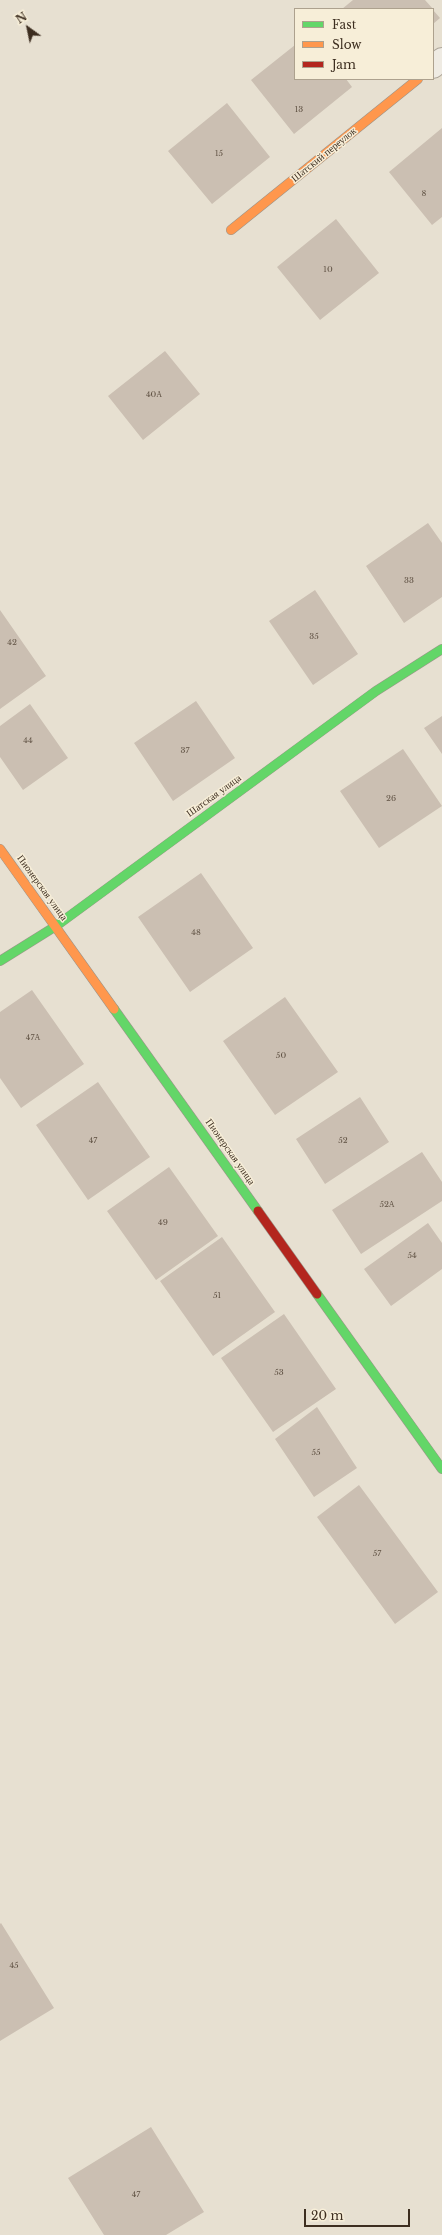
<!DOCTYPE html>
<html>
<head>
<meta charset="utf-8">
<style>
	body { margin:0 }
	#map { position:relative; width:442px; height:2235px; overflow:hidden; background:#e7e0d1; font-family:"Libre Baskerville",serif }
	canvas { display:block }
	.legend { position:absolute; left:294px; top:8px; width:140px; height:72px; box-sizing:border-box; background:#f7eed8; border:1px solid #ada18e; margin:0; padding:5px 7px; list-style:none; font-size:12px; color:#3d2e20 }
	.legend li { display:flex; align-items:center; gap:8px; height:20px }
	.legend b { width:20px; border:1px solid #ada18e }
	.north { position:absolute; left:8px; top:8px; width:40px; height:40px; -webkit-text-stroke:3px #f7eed8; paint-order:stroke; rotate:327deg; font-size:11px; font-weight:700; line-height:16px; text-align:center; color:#3d2e20 }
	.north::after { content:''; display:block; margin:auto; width:14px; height:18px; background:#3d2e20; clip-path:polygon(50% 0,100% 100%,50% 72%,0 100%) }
	.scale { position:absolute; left:304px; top:2209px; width:106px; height:18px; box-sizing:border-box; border:2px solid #3d2e20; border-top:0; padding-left:5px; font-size:12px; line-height:14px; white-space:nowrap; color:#3d2e20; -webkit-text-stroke:3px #f7eed8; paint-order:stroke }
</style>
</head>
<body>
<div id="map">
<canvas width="442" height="2235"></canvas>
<ul class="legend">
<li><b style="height:5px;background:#63d668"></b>Fast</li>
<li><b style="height:5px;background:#ff974d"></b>Slow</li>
<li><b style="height:5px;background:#b3261e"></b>Jam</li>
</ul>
<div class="north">N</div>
<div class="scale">20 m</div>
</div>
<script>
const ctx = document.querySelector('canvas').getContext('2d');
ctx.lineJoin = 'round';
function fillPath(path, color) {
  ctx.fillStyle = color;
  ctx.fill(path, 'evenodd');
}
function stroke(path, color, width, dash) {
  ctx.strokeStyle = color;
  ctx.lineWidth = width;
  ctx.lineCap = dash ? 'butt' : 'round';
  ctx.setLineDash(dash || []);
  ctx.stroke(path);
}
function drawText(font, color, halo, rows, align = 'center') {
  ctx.font = font + ' "Libre Baskerville",serif';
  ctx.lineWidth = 3;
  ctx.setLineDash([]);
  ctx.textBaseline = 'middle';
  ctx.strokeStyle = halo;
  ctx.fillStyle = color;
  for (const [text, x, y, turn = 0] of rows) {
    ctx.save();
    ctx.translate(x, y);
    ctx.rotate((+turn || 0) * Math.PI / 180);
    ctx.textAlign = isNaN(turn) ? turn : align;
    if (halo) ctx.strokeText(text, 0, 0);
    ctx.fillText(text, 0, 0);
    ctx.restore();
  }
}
fillPath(new Path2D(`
	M353,0H425L433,9H342Z
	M433,10L440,18L433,24Z
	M295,45V79H346L352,87L294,134L251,80Z
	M227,103L270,157L212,204L168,151Z
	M442,128V217L432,225L389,172Z
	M336,219L379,273L320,320L277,267Z
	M165,351L200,394L143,440L108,396Z
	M428,523L442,543V597L404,623L366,566Z
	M315,590L358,654L313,685L269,621Z
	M0,610L46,676L0,709Z
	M196,701L235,758L173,801L134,743Z
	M30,704L68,758L23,790L0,757V726Z
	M442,716V754L424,728Z
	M403,749L442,806L379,848L340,791Z
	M201,873L253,948L190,992L138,917Z
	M32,990L84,1064L21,1108L0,1078V1012Z
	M285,997L338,1072L275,1115L223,1041Z
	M98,1082L150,1157L88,1200L36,1125Z
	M360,1097L389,1142L325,1184L296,1139Z
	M422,1152L442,1182V1201L361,1254L332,1210Z
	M169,1167L218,1236L156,1280L107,1211Z
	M428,1223L442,1243V1269L391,1306L364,1269Z
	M222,1237L275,1312L213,1356L160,1281Z
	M284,1314L336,1389L273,1432L221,1358Z
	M317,1407L357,1468L314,1497L275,1439Z
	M359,1485L438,1592L395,1624L317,1517Z
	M1,1923L54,2008L0,2041V1924Z
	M151,2127L204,2212L166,2235H104L68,2178Z`), '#cbbfb2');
const street = new Path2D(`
	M433,67L442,59`);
const fast = new Path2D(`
	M0,961L56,926L376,691L442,649
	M114,1009L258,1211
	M317,1294L442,1469`);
const slow = new Path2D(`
	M231,230L418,79
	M0,849L114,1009`);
const jam = new Path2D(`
	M258,1211L317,1294`);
stroke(street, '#ada599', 24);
stroke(fast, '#9c958a', 10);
stroke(slow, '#9c958a', 10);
stroke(jam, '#9c958a', 10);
stroke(street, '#efebe3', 22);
stroke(fast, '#63d668', 9);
stroke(slow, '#ff974d', 9);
stroke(jam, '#b3261e', 9);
drawText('8px', '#605244', null, [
	["13",299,110],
	["15",219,154],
	["8",424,194],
	["10",328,270],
	["40А",154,395],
	["33",409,581],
	["35",314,637],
	["42",12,643],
	["44",28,741],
	["37",185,751],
	["26",391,799],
	["48",196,933],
	["47А",33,1038],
	["50",281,1056],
	["47",93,1141],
	["52",343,1141],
	["52А",387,1205],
	["49",163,1223],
	["54",412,1256],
	["51",217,1296],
	["53",279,1373],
	["55",316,1453],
	["57",377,1554],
	["45",14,1966],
	["47",136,2195]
]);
drawText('10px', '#3d2e20', '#f7eed8', [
	["Шатский переулок",324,155,-39],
	["Шатская улица",214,796,-36],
	["Пионерская улица",42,888,54],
	["Пионерская улица",230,1152,55]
]);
</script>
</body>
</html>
